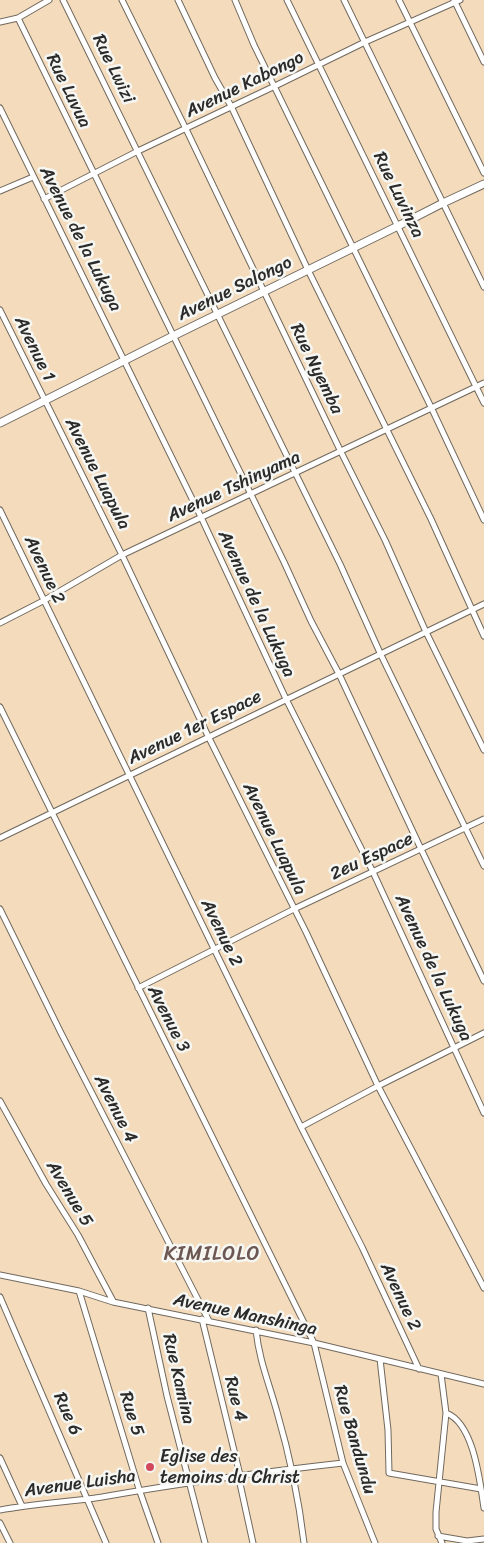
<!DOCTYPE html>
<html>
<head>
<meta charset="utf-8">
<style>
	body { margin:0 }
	canvas { display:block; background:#f3dbbc }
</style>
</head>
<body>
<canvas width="484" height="1543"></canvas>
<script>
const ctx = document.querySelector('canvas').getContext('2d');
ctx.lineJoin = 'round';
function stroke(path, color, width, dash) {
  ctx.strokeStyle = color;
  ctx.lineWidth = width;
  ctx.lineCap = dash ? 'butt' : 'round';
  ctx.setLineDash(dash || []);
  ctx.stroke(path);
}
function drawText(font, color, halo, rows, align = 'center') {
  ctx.font = font + ' Sriracha,sans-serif';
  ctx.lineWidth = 5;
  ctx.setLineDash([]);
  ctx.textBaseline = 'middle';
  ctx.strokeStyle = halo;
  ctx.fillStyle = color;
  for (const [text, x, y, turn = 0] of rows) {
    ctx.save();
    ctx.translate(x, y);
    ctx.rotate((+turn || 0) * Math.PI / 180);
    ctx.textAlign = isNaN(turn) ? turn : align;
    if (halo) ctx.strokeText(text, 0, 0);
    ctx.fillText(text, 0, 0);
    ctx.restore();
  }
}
const street = new Path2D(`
	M63,0L340,564L381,655L484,866
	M122,0L186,129L341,452L385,540L426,632L484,750
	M178,0L215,78L231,106L308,270L431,519L484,636
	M235,0L254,45L431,407L484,520
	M287,0L484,403
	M344,0L484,287
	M399,0L484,173
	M454,0L484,62
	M18,18L284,562L311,621L339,674L421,849L484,981
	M0,22L18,18L49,0
	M0,108L201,517L286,699L373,872L484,1113
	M0,191L33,177
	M44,199L138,151L275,86L365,42L460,0
	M0,310L122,555L209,738L306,932L378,1086L484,1288
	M0,510L301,1127L362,1247L419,1369
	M0,623L43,601L122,555L484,383
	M0,707L314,1343L343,1463L375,1543
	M0,838L484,604
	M0,909L61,1033L209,1321
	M138,988L294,909L484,819
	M0,1101L46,1184L78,1235L113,1301
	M301,1127L378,1086L484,1033
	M0,1275L79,1291L113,1302L314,1343L484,1384
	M79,1291L139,1489L158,1543
	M0,1297L106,1543
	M148,1308L167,1396L205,1543
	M202,1319L240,1475L239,1479L253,1543
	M256,1330C259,1360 269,1383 277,1412C289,1453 299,1501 304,1543
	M380,1359L388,1430L389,1473L481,1489
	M441,1374L446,1413L436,1512V1529L442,1543
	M446,1413C474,1423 480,1482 484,1508
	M0,1458L22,1506
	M0,1510C34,1504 68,1502 102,1497C182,1483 262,1472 343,1463
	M0,1523L10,1543
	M438,1536L467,1541L484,1539`);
const secondary = new Path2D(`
	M0,423L173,336L398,226L443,203L484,184`);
stroke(street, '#71695e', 7);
stroke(secondary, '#71695e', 9);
stroke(street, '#fff', 5);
stroke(secondary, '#fff', 7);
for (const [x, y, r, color] of [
	[150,1467,5,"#d1495b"]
]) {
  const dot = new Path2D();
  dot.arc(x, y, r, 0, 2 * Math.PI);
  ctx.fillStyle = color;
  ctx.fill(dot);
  stroke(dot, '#f6f6f2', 2);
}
drawText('18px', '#2b2b2b', '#f6f6f2', [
	["Rue Lwizi",113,69,64],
	["Avenue Kabongo",245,85,-26],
	["Rue Luvua",68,91,64],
	["Rue Luvinza",398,195,64],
	["Avenue de la Lukuga",80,239,63],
	["Avenue Salongo",235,289,-26],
	["Avenue 1",34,349,64],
	["Rue Nyemba",316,369,64],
	["Avenue Luapula",97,474,63],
	["Avenue Tshinyama",234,487,-25],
	["Avenue 2",44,570,65],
	["Avenue de la Lukuga",256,604,65],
	["Avenue 1er Espace",195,728,-26],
	["Avenue Luapula",274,839,64],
	["2eu Espace",372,857,-25],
	["Avenue 2",221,933,64],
	["Avenue de la Lukuga",433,968,65],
	["Avenue 3",168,1019,63],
	["Avenue 4",115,1109,63],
	["Avenue 5",69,1194,59],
	["Avenue 2",400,1297,65],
	["Avenue Manshinga",245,1315,12],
	["Rue Kamina",178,1379,77],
	["Rue 4",235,1399,76],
	["Rue 6",67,1414,66],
	["Rue 5",131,1414,73],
	["Rue Bandundu",354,1440,74],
	["Avenue Luisha",80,1484,-8]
]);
drawText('18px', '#2b2b2b', '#f6f6f2', [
	["Eglise des",160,1457],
	["temoins du Christ",160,1478]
], 'left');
ctx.letterSpacing = '1px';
drawText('20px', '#6d5753', '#f6f6f2', [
	["KIMILOLO",212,1255]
]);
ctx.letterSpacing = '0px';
</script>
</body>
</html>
